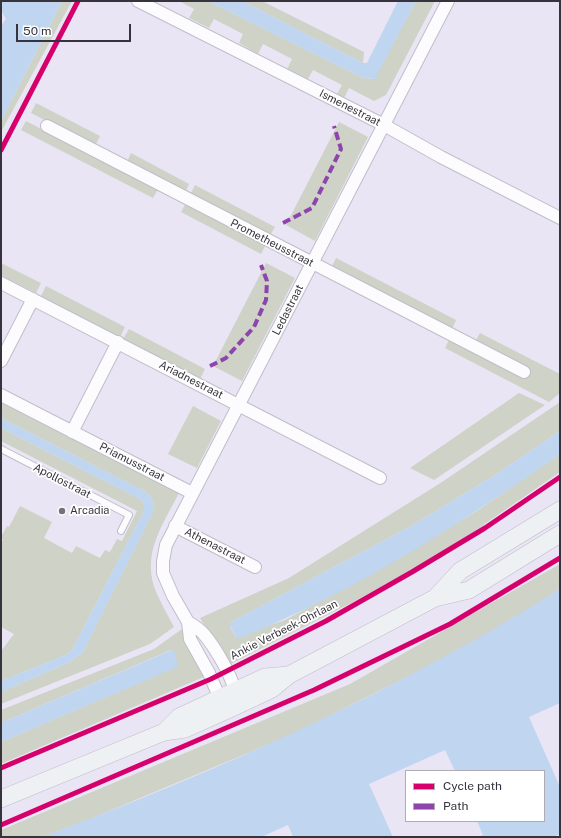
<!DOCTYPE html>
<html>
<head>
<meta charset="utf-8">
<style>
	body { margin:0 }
	#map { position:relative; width:561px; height:838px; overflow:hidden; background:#eae5f4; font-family:"Public Sans",sans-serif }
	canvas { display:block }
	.frame { position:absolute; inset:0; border:2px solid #36333d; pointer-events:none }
	.legend { position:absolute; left:405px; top:770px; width:140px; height:52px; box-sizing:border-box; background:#fff; border:1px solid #afadb1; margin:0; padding:5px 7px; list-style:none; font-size:12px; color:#36333d }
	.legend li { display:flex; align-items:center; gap:8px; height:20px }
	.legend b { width:20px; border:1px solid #afadb1 }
	.scale { position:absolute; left:16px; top:24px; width:115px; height:18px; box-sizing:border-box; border:2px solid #36333d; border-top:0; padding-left:5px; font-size:12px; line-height:14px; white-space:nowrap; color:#36333d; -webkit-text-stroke:3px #fff; paint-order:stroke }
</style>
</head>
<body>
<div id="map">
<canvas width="561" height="838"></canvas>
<div class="frame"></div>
<ul class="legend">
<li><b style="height:5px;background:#d6006c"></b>Cycle path</li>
<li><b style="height:5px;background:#8e44ad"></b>Path</li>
</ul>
<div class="scale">50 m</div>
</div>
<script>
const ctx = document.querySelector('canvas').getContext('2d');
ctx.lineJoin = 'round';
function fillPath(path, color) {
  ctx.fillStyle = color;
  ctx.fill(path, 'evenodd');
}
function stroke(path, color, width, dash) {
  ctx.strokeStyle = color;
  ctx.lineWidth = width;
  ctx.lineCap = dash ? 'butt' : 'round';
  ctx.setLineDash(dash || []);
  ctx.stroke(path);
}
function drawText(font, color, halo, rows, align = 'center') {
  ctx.font = font + ' "Public Sans",sans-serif';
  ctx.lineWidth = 3.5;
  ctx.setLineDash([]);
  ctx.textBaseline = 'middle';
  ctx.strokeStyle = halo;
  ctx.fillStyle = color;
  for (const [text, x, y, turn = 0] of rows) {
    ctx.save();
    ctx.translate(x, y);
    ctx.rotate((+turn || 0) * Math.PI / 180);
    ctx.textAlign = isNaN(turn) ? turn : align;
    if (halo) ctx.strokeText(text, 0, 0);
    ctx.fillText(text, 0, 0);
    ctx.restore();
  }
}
fillPath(new Path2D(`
	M62,1H72L1,132V121Z
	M179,1H208L363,78L374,79L416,1H435L386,95L374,101L349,88L344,98L337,94L342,85L313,70L308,79L287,69L292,59L263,44L258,54L239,43L243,34L214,19L209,28L189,18L194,9Z
	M242,1H262L364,52L363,63Z
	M36,103L100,136L95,146L31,113Z
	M26,121L158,189L153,198L21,130Z
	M339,122L368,137L315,241L286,225Z
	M131,153L189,184L185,193L127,162Z
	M195,185L275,227L269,237L190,195Z
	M186,203L266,244L261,254L181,212Z
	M336,258L456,320L452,329L331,268Z
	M1,263L41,283L36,293L1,275Z
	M266,263L295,278L242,381L213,366Z
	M46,286L125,327L120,337L41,296Z
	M129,329L205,369L200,379L123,339Z
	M480,333L560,374V393L549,402L445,348L449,340L529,369L475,342Z
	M519,393L545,405L434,480L410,468Z
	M1,401L179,493C162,526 140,556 157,594C162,605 168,616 174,627L150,644L1,704V692L70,662L83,652L153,512C155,502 153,497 144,491L1,418Z
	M560,402V431L495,475L413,525L231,622L230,627L236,637L285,620L385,566L477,511L560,454V472L447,550L355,601L229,665L200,618L289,578L442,482Z
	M193,406L221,421L197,468L168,454Z
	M1,428L142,500L144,505V511L72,650L66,655L1,681V651L14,634L1,627V543L3,540L1,537L7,526L9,527L20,506L52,522L44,538L72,553L76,546L100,558L105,550L110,552L117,539L122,541L137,511L1,441Z
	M560,564V589L507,623L421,670L291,735L90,819L42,837H1V830L350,684Z
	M182,629L206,676L1,764V742L176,667L171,650L1,723V710L154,649Z`), '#ced2c7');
fillPath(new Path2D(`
	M1,1H62L1,121V26L6,19L1,10Z
	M208,1H242L363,63H367L398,1H416L375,79L363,78Z
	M1,418L144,491C153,497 155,502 153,512L83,652L70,662L1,692V681L66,655L72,650L144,511V505L142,500L1,428Z
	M560,431V454C459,525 354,592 240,638L236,637L230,626L231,622L413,525L495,475Z
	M560,589V703L529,717L560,787V834L554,837H478L483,835L477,821H544V771H455L445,750L369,784L393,837H293L288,825L261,837H42C221,770 398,691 560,589Z
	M172,650L174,651L178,664L177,667L1,742V723Z`), '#bfd5f0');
const lane = new Path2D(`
	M1,449L129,515L121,531`);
const street = new Path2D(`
	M138,1L384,125L441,157L560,218
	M47,126L524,372
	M1,283L380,478
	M1,361L33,299
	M1,395L192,493
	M72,432L118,342
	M175,526L255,567
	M188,622C193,625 199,629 203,633C214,646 237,682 235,698
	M226,703L220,699L209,673L190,639L188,622L173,596L163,573V561L166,545L448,1`);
const secondary = new Path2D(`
	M435,598L460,571L560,510
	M164,732L179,717L265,677L289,675
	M1,799L164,732L185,729L234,707L272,689L289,675L435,598L469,590L560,534`);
stroke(lane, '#c1bdc9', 8);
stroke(street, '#c1bdc9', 14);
stroke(secondary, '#c1bdc9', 18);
stroke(lane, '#fcfbfd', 6);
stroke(street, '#fcfbfd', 12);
stroke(secondary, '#edf1f4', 17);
stroke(new Path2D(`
	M283,223L312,208L341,149L334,126
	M210,366L226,358L254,327L266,300L267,281L261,265`), '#8e44ad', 4, [8, 4]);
stroke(new Path2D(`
	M1,150L78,1
	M1,768L211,679L326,621L412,572L485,528L560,477
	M1,825L314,690L450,624L560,558`), '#d6006c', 5);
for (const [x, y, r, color] of [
	[62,511,4,"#75717d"]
]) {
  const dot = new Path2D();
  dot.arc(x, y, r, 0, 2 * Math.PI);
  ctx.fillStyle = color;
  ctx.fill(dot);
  stroke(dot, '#fff', 1.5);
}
drawText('11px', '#36333d', '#fff', [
	["Ismenestraat",350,108,27],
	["Prometheusstraat",272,243,27],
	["Ledastraat",288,310,-63],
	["Ariadnestraat",191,380,27],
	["Priamusstraat",132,462,27],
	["Apollostraat",62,481,27],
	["Athenastraat",215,546,27],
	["Ankie Verbeek-Ohrlaan",284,630,-27]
]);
drawText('11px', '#36333d', '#fff', [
	["Arcadia",70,511]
], 'left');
</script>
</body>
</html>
